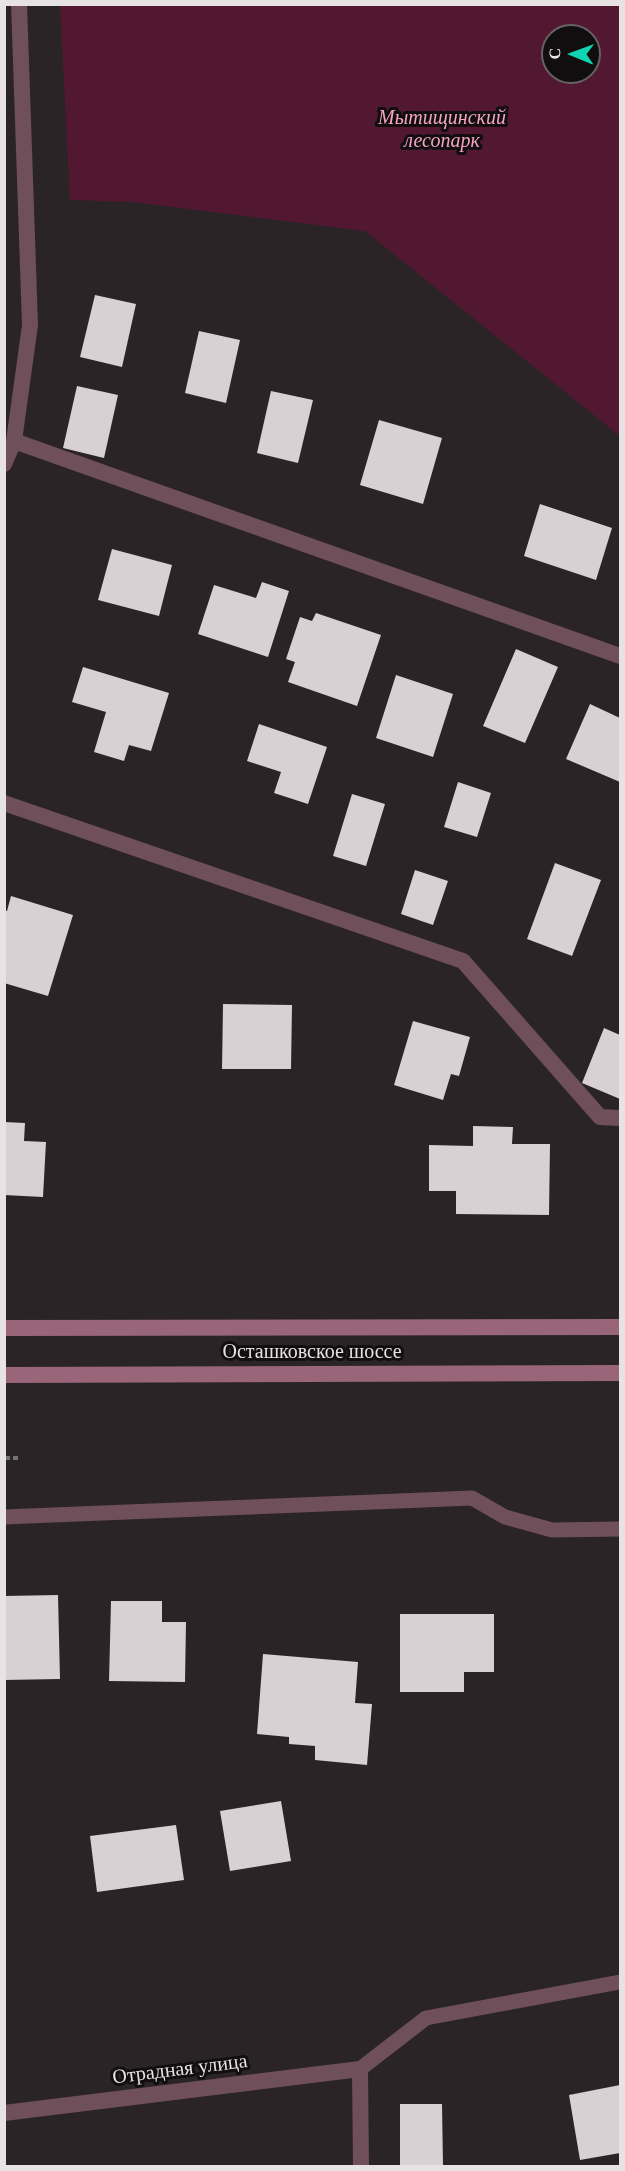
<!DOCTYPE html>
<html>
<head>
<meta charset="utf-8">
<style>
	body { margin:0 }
	#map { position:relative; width:625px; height:2171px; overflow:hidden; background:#2a2426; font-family:Georgia,serif }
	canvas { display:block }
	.frame { position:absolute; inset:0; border:6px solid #e7e3e5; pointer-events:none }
	.north { position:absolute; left:541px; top:24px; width:60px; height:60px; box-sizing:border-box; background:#100e0f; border:2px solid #666365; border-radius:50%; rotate:271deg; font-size:16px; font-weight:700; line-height:24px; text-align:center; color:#e7e3e5 }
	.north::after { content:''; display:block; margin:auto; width:21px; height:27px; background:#10d5b4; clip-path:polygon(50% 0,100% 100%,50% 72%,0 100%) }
</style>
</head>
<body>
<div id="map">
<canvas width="625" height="2171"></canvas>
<div class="frame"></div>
<div class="north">С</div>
</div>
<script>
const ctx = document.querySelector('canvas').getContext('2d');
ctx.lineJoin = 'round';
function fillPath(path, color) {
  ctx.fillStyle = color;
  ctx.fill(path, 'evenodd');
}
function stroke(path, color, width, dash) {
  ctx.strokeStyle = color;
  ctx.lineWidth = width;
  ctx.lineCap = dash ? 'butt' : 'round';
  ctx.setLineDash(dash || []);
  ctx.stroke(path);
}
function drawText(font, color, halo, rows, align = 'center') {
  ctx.font = font + ' Georgia,serif';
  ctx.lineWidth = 6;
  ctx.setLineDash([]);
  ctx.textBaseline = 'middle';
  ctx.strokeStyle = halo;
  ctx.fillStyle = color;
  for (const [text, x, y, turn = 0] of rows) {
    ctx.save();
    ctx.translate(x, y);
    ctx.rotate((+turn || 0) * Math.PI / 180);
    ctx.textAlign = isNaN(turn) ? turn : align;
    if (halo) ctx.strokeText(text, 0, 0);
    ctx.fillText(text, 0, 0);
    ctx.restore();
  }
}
fillPath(new Path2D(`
	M60,5H620V436L365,231L133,202L70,200ZM553,36H589V72H553Z`), '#521832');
fillPath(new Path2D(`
	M95,295L136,304L122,367L80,357Z
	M199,331L240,340L226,403L185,393Z
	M77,386L118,395L104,458L63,448Z
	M271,391L313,400L298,463L257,453Z
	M379,420L442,438L423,504L360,485Z
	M540,504L612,528L596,580L524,556Z
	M112,549L172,565L159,616L98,600Z
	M262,582L289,591L268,657L198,634L214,585L256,598Z
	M316,613L381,635L357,706L288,682L295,662L286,659L300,617L312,621Z
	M516,649L558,667L525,743L483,726Z
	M83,667L169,693L151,751L129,745L124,761L94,752L106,712L72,702Z
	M396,675L453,694L433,757L376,738Z
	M590,704L620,718V782L566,759Z
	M259,724L327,747L308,804L274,793L281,772L247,761Z
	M458,782L491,793L477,837L444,827Z
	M352,794L385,804L366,866L333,856Z
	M555,863L601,880L572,956L527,939Z
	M415,870L448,881L433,925L401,914Z
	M11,896L73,915L48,996L4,983V910L7,911Z
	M223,1004L292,1005L291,1069H222Z
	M413,1021L470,1037L459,1076L451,1074L443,1100L394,1085Z
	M604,1028L620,1035V1099L582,1083Z
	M4,1122L25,1123L24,1141L46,1142L43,1197L4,1195Z
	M473,1126L513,1127L512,1144H550L549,1215L456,1214V1191H429V1145L473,1146Z
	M58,1595L60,1679L4,1680V1596Z
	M111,1601H162V1622H186L185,1682L109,1681Z
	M400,1614H494V1672H464V1692H400Z
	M263,1654L358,1662L355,1703L372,1704L367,1765L315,1760V1746L289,1744V1737L257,1734Z
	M281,1801L291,1861L230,1871L220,1811Z
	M176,1825L184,1880L97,1892L90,1836Z
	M620,2085V2153L580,2160L569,2095Z
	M400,2104H442L443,2166H400Z`), '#d8d0d2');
stroke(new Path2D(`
	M4,1458H18`), '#757072', 4, [6, 3]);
stroke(new Path2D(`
	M4,1517L472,1498L505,1517L552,1530L620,1529
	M360,2069L426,2018L620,1982`), '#6f4f5a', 15);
stroke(new Path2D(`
	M14,441L620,656
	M4,464L14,441L30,325L19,4
	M4,803L463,961L600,1117L620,1118
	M4,2113L360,2069L361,2166`), '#6f4f5a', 16);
stroke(new Path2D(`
	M4,1328L620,1327
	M4,1375L620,1373`), '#986678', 16);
drawText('italic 20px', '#f6a2c1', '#100e0f', [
	["Мытищинский",442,119],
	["лесопарк",442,142]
]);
drawText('20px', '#e7e3e5', '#100e0f', [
	["Осташковское шоссе",312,1353],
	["Отрадная улица",180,2070,-7]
]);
</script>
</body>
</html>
